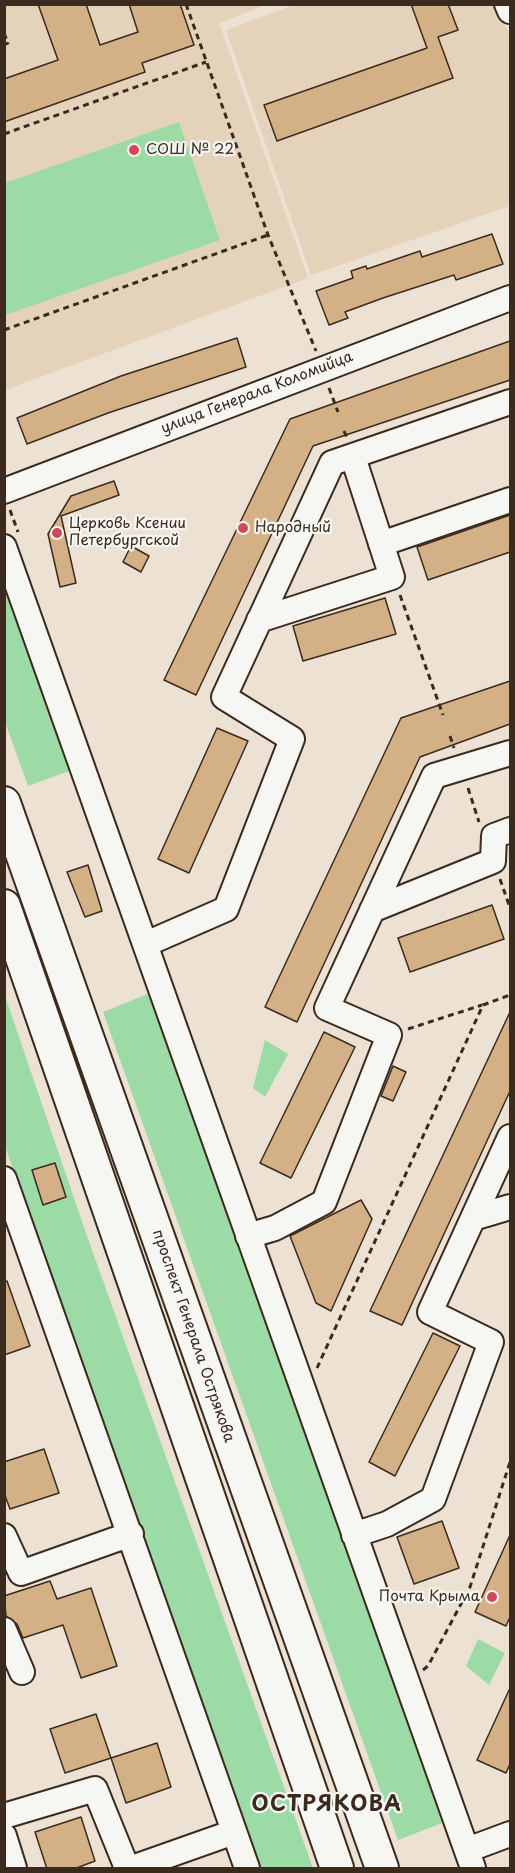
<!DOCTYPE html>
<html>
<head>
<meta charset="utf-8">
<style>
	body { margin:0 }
	#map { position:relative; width:515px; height:1873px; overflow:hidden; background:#ece1d2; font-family:"Playpen Sans",sans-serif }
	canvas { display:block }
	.frame { position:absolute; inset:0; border:6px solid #3b2a1e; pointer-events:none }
</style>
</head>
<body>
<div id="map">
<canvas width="515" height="1873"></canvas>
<div class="frame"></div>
</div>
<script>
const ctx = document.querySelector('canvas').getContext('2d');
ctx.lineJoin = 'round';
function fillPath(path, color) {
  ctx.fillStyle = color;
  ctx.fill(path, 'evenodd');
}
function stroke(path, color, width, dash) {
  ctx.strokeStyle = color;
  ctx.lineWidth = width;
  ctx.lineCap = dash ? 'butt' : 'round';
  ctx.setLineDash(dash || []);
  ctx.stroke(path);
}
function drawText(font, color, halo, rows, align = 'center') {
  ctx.font = font + ' "Playpen Sans",sans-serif';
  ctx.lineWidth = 4.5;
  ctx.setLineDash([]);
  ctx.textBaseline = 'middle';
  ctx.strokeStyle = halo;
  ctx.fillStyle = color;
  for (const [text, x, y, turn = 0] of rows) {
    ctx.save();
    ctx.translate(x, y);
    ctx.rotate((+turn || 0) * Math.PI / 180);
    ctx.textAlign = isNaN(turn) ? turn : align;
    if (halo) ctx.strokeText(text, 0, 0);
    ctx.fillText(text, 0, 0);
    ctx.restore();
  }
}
fillPath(new Path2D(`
	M5,5H266L219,23L308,278L5,390Z
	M294,5H494L510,34V206L311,275L226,30Z`), '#e5d2bb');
fillPath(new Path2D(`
	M179,122L220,240L5,315V183Z
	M4,581L75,769L28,786L5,722Z
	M155,991L442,1823L398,1840L103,1012Z
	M4,993L87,1236L313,1868H257L5,1146Z
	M265,1040L288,1054L265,1097L253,1088Z
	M478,1639L505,1653L489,1685L466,1666Z`), '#9cdba5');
const building = new Path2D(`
	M38,4H86L100,45L138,32L129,4H180L194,45L142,63L145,72L4,122V79L58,60Z
	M411,4H448L458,30L438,37L453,78L277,141L264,105L427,48Z
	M492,234L503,264L456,280L454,275L383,298L345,312L348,318L329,325L316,291L353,278L351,271L366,266L367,269L420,251L422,257Z
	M237,338L246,367L108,413L27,444L17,418L121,376Z
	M510,341V380L313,446L196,695L164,680L290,419Z
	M114,481L119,495L61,516L76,583L60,587L48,534L71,496Z
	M510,515V552L428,580L417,547Z
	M131,546L149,556L141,572L123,562Z
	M385,598L396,634L303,661L293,626Z
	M510,681V724L420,757L297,1022L265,1007L401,718Z
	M217,728L248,741L189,873L158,859Z
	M88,865L102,911L85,917L67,872Z
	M492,905L504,939L410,972L398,938Z
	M510,1012V1091L402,1325L370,1311Z
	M324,1032L355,1047L291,1178L260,1163Z
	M393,1066L406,1072L393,1101L381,1096Z
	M55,1163L66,1197L43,1205L32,1170Z
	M361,1200L372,1219L331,1311L316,1303L290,1236Z
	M7,1281L30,1346L4,1355V1282Z
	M433,1333L460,1346L395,1476L369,1462Z
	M44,1449L59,1493L10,1509L4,1493V1462Z
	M442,1521L459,1568L414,1584L397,1537Z
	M510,1535V1617L506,1626L475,1612Z
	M50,1581L57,1599L91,1588L117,1666L81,1678L63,1625L23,1638L17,1624L6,1616L4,1596Z
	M510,1688V1764L506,1773L477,1760Z
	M96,1714L111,1758L65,1773L50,1729Z
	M157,1743L171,1787L126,1803L111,1758Z
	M81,1817L95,1861L74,1869H47L35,1832Z`);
fillPath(building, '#d4b086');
stroke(building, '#3b2a1e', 1.5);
const minor = new Path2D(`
	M507,4L510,11
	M4,491L510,298
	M381,544L510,500
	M4,547L473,1868
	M259,620L392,577L353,457
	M372,910L493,861L494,836L510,830
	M146,944L226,909L292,739L224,697L332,463L510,402
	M4,1179L247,1868
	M473,1218L510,1207
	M248,1236L275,1228L324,1202L389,1035L327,1008L434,776L510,753
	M354,1535L387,1524L433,1499L491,1342L430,1312L510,1137
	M4,1536L21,1573L131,1534
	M4,1630L22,1672
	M4,1816L95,1789L127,1868
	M4,1836L14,1868
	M467,1850L510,1834
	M132,1868L234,1832`);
const major = new Path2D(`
	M4,803L382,1868
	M4,906L337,1868`);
stroke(minor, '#3b2a1e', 28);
stroke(major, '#3b2a1e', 36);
stroke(new Path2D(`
	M186,4L268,235L316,351
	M4,33L8,43L4,45
	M4,134L206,62
	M4,330L268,235
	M329,388L338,412
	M344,431L347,438
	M10,510L18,532
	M400,595L443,715
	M450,736L454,748
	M468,788L479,822
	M500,879L510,908
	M408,1029L482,1005
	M317,1368L483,1005L510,995
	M423,1670L428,1666L470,1587L510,1462`), '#3b2a1e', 3, [6, 4.5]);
stroke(minor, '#f6f6f2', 24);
stroke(major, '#f6f6f2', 32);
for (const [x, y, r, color] of [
	[134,150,6,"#d1495b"],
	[243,528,6,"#d1495b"],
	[57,533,6,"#d1495b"],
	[492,1597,6,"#d1495b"]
]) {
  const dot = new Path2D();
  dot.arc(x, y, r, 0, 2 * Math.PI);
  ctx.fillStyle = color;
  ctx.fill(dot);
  stroke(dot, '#f6f6f2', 2);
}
drawText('15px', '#3b2a1e', '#f6f6f2', [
	["СОШ № 22",146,150],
	["Церковь Ксении",69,524],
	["Петербургской",69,541],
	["Народный",255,528],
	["Почта Крыма",480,1597,"right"]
], 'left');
drawText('15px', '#3b2a1e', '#f6f6f2', [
	["улица Генерала Коломийца",257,393,-21],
	["проспект Генерала Острякова",193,1336,71]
]);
ctx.letterSpacing = '1.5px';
drawText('bold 21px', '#3b2a1e', '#f6f6f2', [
	["ОСТРЯКОВА",327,1805]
]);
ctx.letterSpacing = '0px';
</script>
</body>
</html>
